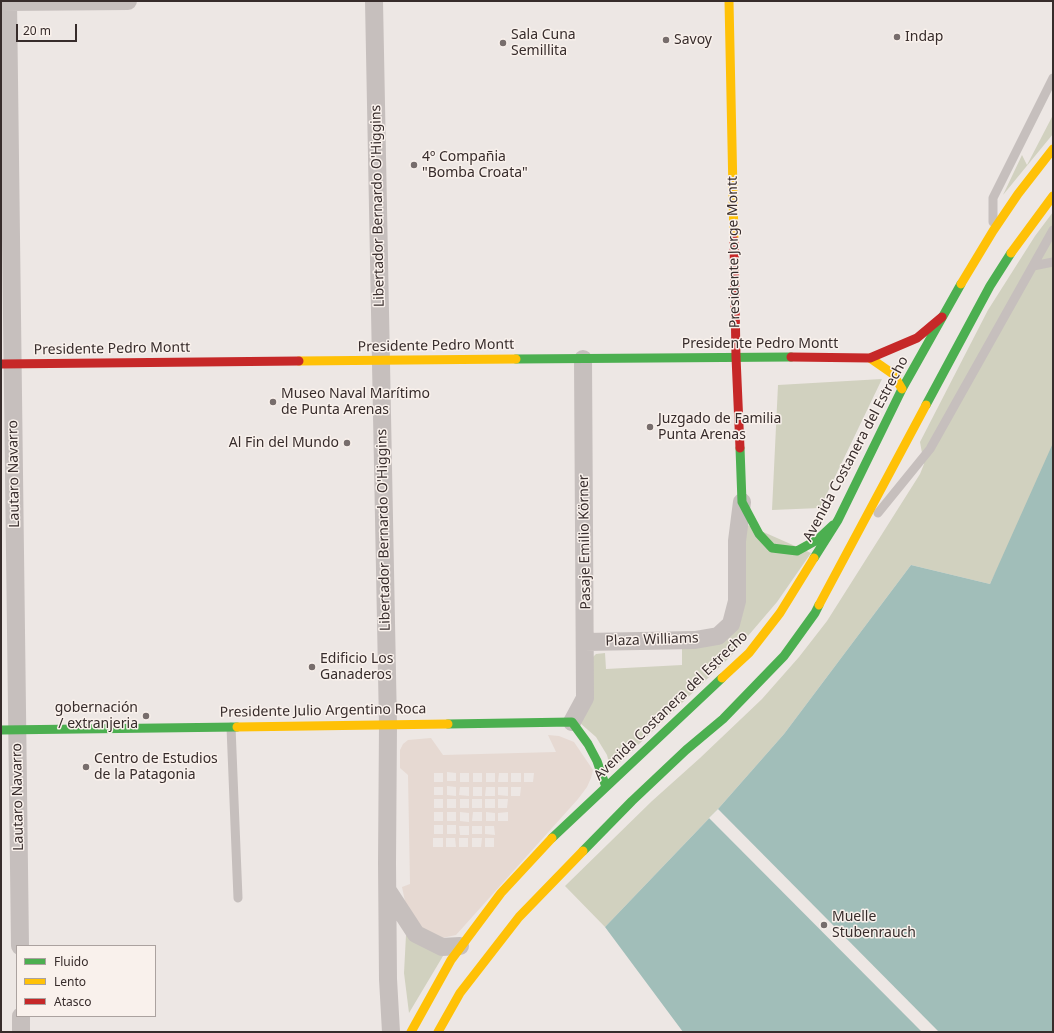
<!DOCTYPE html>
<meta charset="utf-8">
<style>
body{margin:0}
#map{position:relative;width:1054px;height:1033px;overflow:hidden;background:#ede7e4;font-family:"Noto Sans",sans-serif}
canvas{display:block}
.frame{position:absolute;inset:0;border:2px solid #372c2b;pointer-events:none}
.legend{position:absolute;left:16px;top:945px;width:140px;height:72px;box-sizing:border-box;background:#f9f1ec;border:1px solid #aba29f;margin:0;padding:5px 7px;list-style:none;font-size:12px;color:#372c2b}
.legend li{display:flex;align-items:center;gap:8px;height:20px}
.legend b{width:20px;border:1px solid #aba29f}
.scale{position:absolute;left:16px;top:24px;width:61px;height:18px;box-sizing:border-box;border:2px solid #372c2b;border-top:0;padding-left:5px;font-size:12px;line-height:14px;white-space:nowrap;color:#372c2b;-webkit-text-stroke:3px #f9f1ec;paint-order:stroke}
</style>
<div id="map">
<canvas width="1054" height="1033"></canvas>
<div class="frame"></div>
<ul class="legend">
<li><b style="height:5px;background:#4caf50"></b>Fluido</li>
<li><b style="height:5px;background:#ffc107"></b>Lento</li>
<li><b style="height:5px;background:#c62828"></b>Atasco</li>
</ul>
<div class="scale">20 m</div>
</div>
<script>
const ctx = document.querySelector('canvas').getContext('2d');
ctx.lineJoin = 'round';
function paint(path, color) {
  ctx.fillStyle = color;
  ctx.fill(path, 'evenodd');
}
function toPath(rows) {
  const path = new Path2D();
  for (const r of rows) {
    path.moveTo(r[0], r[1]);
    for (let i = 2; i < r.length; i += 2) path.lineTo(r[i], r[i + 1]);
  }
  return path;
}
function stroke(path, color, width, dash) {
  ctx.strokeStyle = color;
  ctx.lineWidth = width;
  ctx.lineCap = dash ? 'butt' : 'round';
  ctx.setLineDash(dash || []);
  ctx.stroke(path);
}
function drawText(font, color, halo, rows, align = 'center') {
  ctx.font = font + ' "Noto Sans",sans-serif';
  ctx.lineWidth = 3;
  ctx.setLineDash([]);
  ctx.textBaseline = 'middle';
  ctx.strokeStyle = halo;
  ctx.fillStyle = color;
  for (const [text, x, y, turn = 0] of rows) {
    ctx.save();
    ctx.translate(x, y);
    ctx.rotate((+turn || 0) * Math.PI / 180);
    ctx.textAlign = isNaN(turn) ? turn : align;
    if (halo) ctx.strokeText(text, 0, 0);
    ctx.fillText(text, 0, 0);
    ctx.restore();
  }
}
const green = toPath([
 [1053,115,1053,134,1003,195,1022,155,1027,165],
 [1053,212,1053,455,990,584,911,565,784,734,718,809,605,927,565,886,652,801,700,758,762,699,799,657,827,621,920,474,924,464,920,442,988,310,1035,236],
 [882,379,820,508,772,510,778,385],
 [743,523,811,553,777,602,730,657,614,768,610,767,607,755,596,737,580,723,592,658,596,654,605,653,606,669,682,665,682,649,732,632],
 [406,935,426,948,443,956,409,1013,404,973]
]);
const plaza = toPath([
 [548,735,559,736,574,742,593,770,591,778,587,787,578,799,456,935,442,938,422,929,406,906,402,887,410,884,408,775,400,768,400,750,403,744,408,740,431,738,443,755,556,752],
 [447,772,456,773,456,781,447,781],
 [434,773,443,773,443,782,434,782],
 [460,773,469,773,469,782,460,782],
 [473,773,482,773,482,782,473,782],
 [486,773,495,773,495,782,486,782],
 [499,773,508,773,508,782,498,782],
 [511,773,521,773,521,782,511,782],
 [524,773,534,773,533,782,524,782],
 [447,786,456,787,456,796,447,795],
 [434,787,443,787,443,795,434,795],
 [460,787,469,787,469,796,459,795],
 [473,787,482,787,482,796,473,796],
 [486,787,495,787,495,796,485,796],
 [498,787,508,787,508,796,498,795],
 [511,787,521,787,520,796,511,796],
 [434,799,443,799,443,808,434,808],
 [447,799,456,799,456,808,447,808],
 [460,799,469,799,469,808,460,808],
 [472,799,482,799,482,808,472,808],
 [485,799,495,799,495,808,485,808],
 [498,799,508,799,507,808,498,808],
 [434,812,443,812,443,821,434,821],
 [447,812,456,812,456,821,447,821],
 [460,812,469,813,469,822,460,821],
 [473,812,482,812,482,821,472,821],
 [486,812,495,813,495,821,486,821],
 [508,812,508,821,498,821,498,813],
 [434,825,443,825,443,834,434,834],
 [447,825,456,825,456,834,447,834],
 [459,826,469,826,469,835,460,835],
 [472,826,482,826,482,834,472,834],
 [485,826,494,826,495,835,485,834],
 [433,838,443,838,443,847,433,847],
 [446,838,455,838,456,847,446,847],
 [459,838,468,838,468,847,459,847],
 [472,838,482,838,481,847,472,847],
 [485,838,494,838,494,847,485,847]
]);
const water = toPath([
 [1053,443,1053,1032,683,1032,605,927,718,809,784,734,911,565,990,584]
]);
const pier = toPath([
 [718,809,939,1032,922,1032,709,818]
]);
const lane = toPath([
 [993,222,993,198,1053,78],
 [1033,266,1053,262],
 [878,513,930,449,1053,230],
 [231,727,238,898]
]);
const street = toPath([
 [8,1,20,946],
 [374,1,388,725,387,863,388,979,391,1032],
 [1,2,128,1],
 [585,642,695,640,718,636,731,624,737,601,737,541,742,502],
 [572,722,585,698,583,359],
 [388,891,416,934,442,947,460,946],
 [21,1016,21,1032]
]);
const fast = toPath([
 [516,359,791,357],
 [926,405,990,286,1011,253],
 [740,448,742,502,759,534,772,548,797,551,817,540,833,525],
 [814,558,838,520,902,389,961,284],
 [448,724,572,722,588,744,597,761,606,787],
 [1,730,237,727],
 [552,838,722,678],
 [583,851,632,801,686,750,723,719,784,656,815,613,819,605]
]);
const slow = toPath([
 [729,1,734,240],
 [1011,253,1053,196],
 [961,284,993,231,1018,194,1053,149],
 [870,358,893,374,902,389],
 [299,361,516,359],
 [819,605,926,405],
 [722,678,749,653,780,613,814,558],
 [237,727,448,724],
 [411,1032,451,960,501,893,552,838],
 [438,1032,460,993,519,917,583,851]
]);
const jam = toPath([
 [734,240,736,357,740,448],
 [791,357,870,358,917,338,942,317],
 [1,364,299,361]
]);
const markers = [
 [897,37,4,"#776d6c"],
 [666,40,4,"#776d6c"],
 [503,43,4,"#776d6c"],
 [414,165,4,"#776d6c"],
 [273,402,4,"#776d6c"],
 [650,427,4,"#776d6c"],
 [347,443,4,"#776d6c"],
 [312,667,4,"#776d6c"],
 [146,716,4,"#776d6c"],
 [86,767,4,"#776d6c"],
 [824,925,4,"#776d6c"]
];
const poiNames = [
 ["Sala Cuna",511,35],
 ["Semillita",511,51],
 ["Indap",905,37],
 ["Savoy",674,40],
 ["4º Compañia",422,157],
 ["\"Bomba Croata\"",422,173],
 ["Museo Naval Marítimo",281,394],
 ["de Punta Arenas",281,410],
 ["Juzgado de Familia",658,419],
 ["Punta Arenas",658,435],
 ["Al Fin del Mundo",339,443,"right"],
 ["Edificio Los",320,659],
 ["Ganaderos",320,675],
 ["gobernación",138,708,"right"],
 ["/ extranjeria",138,724,"right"],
 ["Centro de Estudios",94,759],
 ["de la Patagonia",94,775],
 ["Muelle",832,917],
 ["Stubenrauch",832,933]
];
const streetNames = [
 ["Libertador Bernardo O'Higgins",378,206,-91],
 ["Presidente Jorge Montt",734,252,-91],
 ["Presidente Pedro Montt",760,344],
 ["Presidente Pedro Montt",436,346,-1],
 ["Presidente Pedro Montt",112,349,-1],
 ["Avenida Costanera del Estrecho",856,449,-62],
 ["Lautaro Navarro",14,474,-91],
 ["Libertador Bernardo O'Higgins",384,530,-91],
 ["Pasaje Emilio Körner",585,542,-91],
 ["Plaza Williams",652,640,-2],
 ["Avenida Costanera del Estrecho",671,706,-44],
 ["Presidente Julio Argentino Roca",323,711,-1],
 ["Lautaro Navarro",18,797,-91]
];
paint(green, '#d1d1bf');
paint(plaza, '#e6d9d2');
paint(water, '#a1beb9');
paint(pier, '#ede7e4');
stroke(lane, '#c6bfbd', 9);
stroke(street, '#c6bfbd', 18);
stroke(fast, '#4caf50', 9);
stroke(slow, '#ffc107', 9);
stroke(jam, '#c62828', 9);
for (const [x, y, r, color] of markers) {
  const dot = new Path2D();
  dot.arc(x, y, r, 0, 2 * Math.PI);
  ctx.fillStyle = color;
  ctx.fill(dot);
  stroke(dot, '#f9f1ec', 1.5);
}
drawText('14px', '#372c2b', '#f9f1ec', poiNames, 'left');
drawText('14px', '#372c2b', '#f9f1ec', streetNames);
</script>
